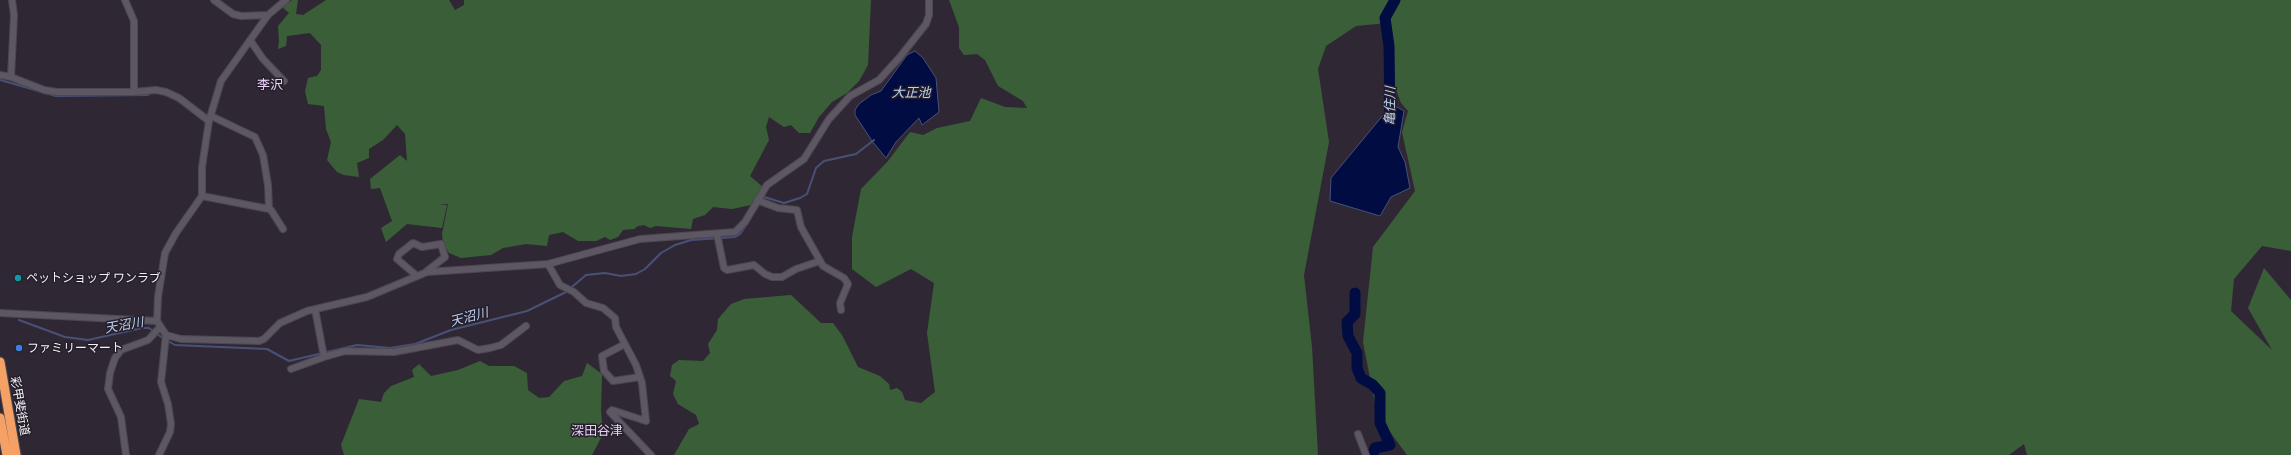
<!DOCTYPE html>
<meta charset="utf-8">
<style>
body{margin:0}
canvas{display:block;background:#2f2834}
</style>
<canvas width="2291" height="455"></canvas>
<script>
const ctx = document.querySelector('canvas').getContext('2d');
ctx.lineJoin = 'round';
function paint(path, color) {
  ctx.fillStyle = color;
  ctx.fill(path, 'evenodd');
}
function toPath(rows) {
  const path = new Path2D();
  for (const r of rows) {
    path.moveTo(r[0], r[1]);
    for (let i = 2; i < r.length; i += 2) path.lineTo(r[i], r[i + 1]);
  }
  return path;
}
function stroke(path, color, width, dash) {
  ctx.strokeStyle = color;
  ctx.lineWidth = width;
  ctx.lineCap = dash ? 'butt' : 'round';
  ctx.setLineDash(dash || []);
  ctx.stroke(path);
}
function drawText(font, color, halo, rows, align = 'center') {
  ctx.font = font + ' "Exo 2","Noto Sans JP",sans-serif';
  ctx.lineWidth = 3;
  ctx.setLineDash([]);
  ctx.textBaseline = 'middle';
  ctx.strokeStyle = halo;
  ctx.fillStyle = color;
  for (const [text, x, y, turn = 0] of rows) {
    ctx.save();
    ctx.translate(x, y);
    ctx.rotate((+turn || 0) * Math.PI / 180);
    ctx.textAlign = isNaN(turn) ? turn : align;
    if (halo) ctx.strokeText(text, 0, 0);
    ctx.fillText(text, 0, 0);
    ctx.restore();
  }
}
const green = toPath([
 [292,0,298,0,296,14,303,15,326,0,449,0,455,10,464,5,464,0,871,0,868,65,859,81,847,93,832,102,819,117,810,133,799,133,791,125,784,127,769,117,766,127,769,140,750,176,763,187,751,205,732,209,713,207,705,215,693,219,691,229,656,226,650,228,644,225,638,226,634,229,623,230,618,237,610,240,605,237,596,241,578,241,563,232,549,235,547,246,526,244,503,248,491,255,461,258,449,253,443,243,442,234,448,204,438,204,447,205,442,228,407,224,386,242,381,228,392,221,380,188,371,189,370,179,400,155,407,161,405,134,397,125,383,140,369,149,369,158,357,163,359,177,344,175,337,172,327,160,331,142,326,129,324,106,308,104,305,91,308,78,317,76,321,70,321,45,310,33,287,36,286,46,278,49,279,41,278,26,289,13,282,7],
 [949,0,2291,0,2291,251,2262,246,2234,279,2231,311,2272,350,2248,308,2264,268,2291,300,2291,455,2027,455,2024,444,2009,455,1407,455,1377,414,1363,342,1373,247,1415,191,1402,132,1408,111,1401,103,1394,84,1387,23,1356,26,1326,46,1318,69,1329,142,1304,275,1312,347,1318,455,674,455,689,429,699,424,696,415,678,404,673,394,676,381,670,376,672,365,679,360,703,361,710,353,708,344,717,330,718,319,731,304,744,299,791,295,821,323,833,323,842,335,858,367,880,376,889,384,890,390,897,388,902,392,905,400,921,403,935,392,927,333,934,283,911,269,876,287,852,269,852,237,861,189,888,161,910,132,923,135,937,128,970,121,981,98,1005,107,1027,108,1023,101,998,86,985,60,977,54,964,55,959,48,959,27],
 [480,361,489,366,514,366,527,373,528,390,539,398,549,397,564,381,582,376,587,363,602,374,601,410,603,434,592,455,344,455,341,445,359,399,381,402,384,393,391,386,414,377,412,370,419,364,431,376,458,370]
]);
const water = toPath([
 [915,51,923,58,936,78,939,112,922,125,919,118,896,142,886,158,872,141,855,115,855,110,859,104,871,95,881,91,907,55,915,51],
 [1397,107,1404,111,1398,147,1405,162,1410,188,1391,197,1380,216,1330,201,1331,178,1384,114,1397,107]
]);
const stream = toPath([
 [0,80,56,96,148,95],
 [762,200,764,197,784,203,800,198,807,194,816,168,824,161,856,154,874,140],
 [755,211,760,203],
 [19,320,65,337,88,340,142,328,149,328,164,339],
 [168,341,175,345,267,349,289,361,357,345,390,348,415,344,451,330,527,311,566,292,586,275,605,273,621,276,636,274,645,269,661,253,675,245,691,240,735,237,740,234,747,224]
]);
const river = toPath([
 [1390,124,1389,46,1385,18,1395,0],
 [1355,293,1355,314,1347,322,1348,336,1357,353,1357,368,1361,378,1373,385,1380,393,1380,423,1390,445,1375,448,1373,455]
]);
const minor = toPath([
 [125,0,134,21,134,92],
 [214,0,233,14,241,16,268,15],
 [286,0,268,15,221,81,209,121,202,167,202,196,176,233,165,253,158,297,157,321,166,335,181,339,259,341,264,339,280,323,307,311,367,297,427,272,548,264,640,239,735,232,745,222,767,185,804,159,829,119,841,106,850,96,879,80,899,58,926,24,929,15,929,0],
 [250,40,263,59,284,81],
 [0,75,11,77,44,90,57,92,134,92,156,90,166,92,179,98,209,121],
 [11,77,14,15,12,0],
 [211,116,255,137,263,155,268,185,269,209],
 [202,196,269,209,271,210,283,229],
 [757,200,778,208,797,210,801,227,823,266,844,278,848,284,840,303,841,310],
 [717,234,724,268,727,270,754,265,765,274,772,277,782,277,796,269,820,261],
 [548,264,560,285,574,292,586,303,603,308,615,318,616,327,636,365,642,383,646,421,612,410,610,412,651,455],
 [417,276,397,259,399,254,413,243,422,247,441,244,445,257,427,271],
 [315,309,324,357,345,351,394,352,458,340,478,350,490,348,501,345,526,326],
 [0,313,157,321],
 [625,344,602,356,604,371,613,381,640,377],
 [291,369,324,357],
 [1358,434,1366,455],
 [126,455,121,417,108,389,110,373,115,358,121,350,148,340,160,327],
 [159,455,170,432,171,424,168,404,161,382,166,335]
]);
const highway = toPath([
 [0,362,16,455],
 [0,418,7,455]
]);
const markers = [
 [18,278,4,"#0f9aa8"],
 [19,348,4,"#3f7fe0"]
];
const poiNames = [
 ["ペットショップ ワンラブ",26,278],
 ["ファミリーマート",27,348]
];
const streetNames = [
 ["彩甲斐街道",20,406,80]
];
const neighbourhoodNames = [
 ["李沢",270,85],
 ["深田谷津",597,431]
];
const waterNames = [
 ["大正池",911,93],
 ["亀住川",1390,106,-89],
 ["天沼川",469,317,-15],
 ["天沼川",124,325,-10]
];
paint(green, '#3a5e38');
paint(water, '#000c42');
stroke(water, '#495078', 1);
stroke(stream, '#495078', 2);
stroke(river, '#000c42', 11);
stroke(minor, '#4c4750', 8);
stroke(highway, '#4c4750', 11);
stroke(minor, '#5d5663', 6);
stroke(highway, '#f5a166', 9);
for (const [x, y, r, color] of markers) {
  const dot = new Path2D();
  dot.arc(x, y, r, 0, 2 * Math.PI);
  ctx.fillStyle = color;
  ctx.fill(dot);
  stroke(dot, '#251f2a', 1.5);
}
drawText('12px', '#f4f0f7', '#251f2a', poiNames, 'left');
drawText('12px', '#f4f0f7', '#251f2a', streetNames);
drawText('13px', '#e9d0f8', '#251f2a', neighbourhoodNames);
drawText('italic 13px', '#bdd0f3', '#251f2a', waterNames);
</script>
